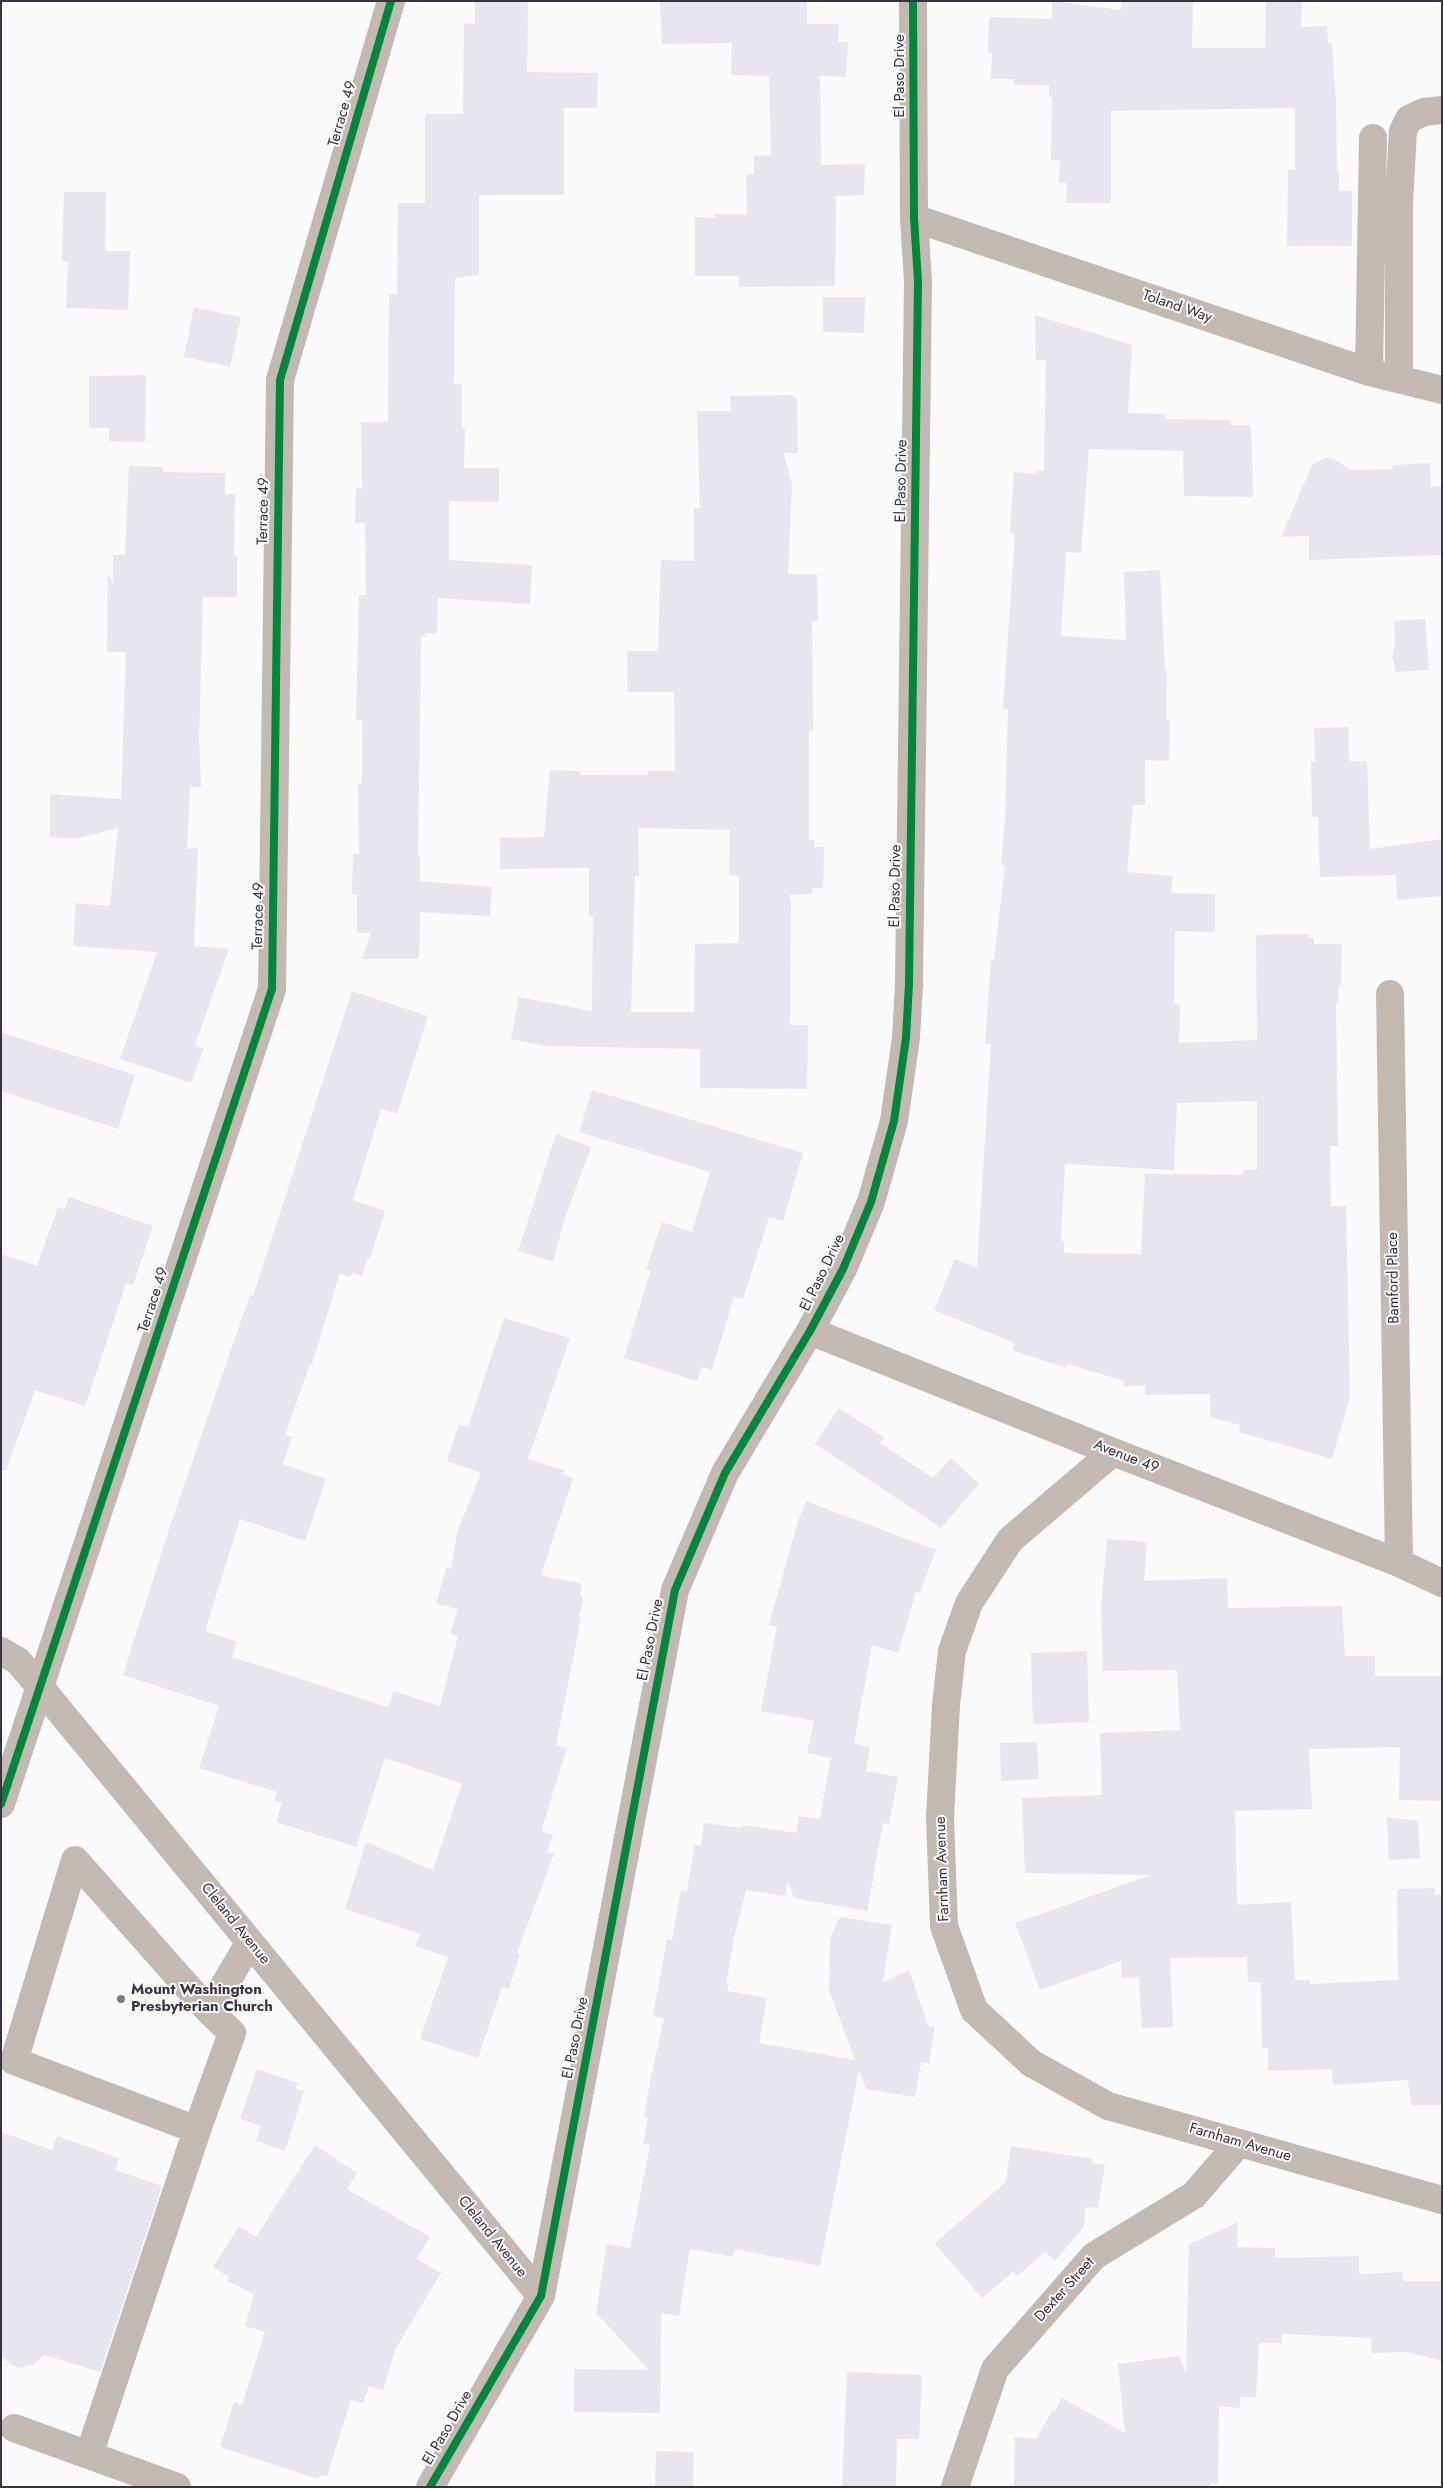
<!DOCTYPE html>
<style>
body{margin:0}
#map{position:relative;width:1443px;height:2488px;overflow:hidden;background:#fafafa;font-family:Jost,sans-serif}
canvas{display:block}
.frame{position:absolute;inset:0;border:2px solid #393340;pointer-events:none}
</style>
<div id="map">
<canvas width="1443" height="2488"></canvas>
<div class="frame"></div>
</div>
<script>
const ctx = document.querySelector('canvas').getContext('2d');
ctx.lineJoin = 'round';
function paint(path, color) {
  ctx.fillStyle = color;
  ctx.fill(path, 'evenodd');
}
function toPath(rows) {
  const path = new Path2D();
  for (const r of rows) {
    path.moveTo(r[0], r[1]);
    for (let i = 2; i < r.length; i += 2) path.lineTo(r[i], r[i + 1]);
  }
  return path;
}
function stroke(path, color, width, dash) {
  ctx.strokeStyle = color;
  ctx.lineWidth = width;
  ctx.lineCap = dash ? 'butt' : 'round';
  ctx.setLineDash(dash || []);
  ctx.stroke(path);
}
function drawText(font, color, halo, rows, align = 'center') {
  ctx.font = font + ' Jost,sans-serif';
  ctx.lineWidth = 4;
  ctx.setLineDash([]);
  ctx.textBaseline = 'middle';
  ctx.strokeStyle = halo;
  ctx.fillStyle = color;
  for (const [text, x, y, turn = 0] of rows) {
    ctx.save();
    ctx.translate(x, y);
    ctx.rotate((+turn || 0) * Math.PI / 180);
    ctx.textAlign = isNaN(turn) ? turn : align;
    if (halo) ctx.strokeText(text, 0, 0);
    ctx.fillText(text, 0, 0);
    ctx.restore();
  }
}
const building = toPath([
 [475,1,528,1,527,72,598,73,597,108,564,108,564,195,479,195,479,275,455,278,454,384,462,384,462,428,465,428,464,468,499,468,499,502,449,501,449,560,532,565,530,604,438,598,437,633,426,633,425,636,421,636,418,856,420,856,420,881,492,887,490,916,420,912,419,959,362,959,371,933,357,933,357,894,352,894,353,854,359,854,358,783,362,783,362,721,356,720,359,595,366,595,365,523,355,523,356,488,362,489,361,422,388,422,389,294,397,294,398,203,425,203,425,114,463,114,464,23,475,24],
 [660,1,807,1,807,24,839,24,838,42,848,42,846,77,820,76,821,165,865,164,864,195,836,196,835,286,739,287,739,276,695,276,695,217,715,218,714,214,747,214,746,175,754,174,754,156,771,155,769,76,731,75,732,43,662,44],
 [1052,1,1121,10,1121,1,1193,1,1192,48,1265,48,1266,1,1302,1,1301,27,1327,26,1328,43,1332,43,1336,102,1337,171,1339,171,1339,191,1352,191,1352,246,1287,246,1288,170,1295,170,1295,108,1111,111,1111,203,1066,203,1067,183,1059,183,1060,160,1051,160,1052,97,1049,97,1049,85,1014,85,1014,79,991,79,992,53,988,53,989,17,1052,19],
 [64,192,106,192,105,251,130,251,128,310,66,308,68,262,62,261],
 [823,297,865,297,864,333,823,332],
 [194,307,241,317,230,367,184,357],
 [1035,315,1132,345,1128,413,1165,414,1165,419,1231,420,1231,425,1251,425,1253,497,1184,496,1183,451,1089,449,1081,553,1066,552,1061,636,1126,640,1124,572,1160,570,1165,671,1167,671,1166,719,1170,719,1169,761,1145,760,1145,805,1133,805,1127,872,1173,876,1171,893,1215,894,1215,932,1175,931,1174,1004,1180,1005,1179,1043,1257,1040,1256,935,1309,934,1309,938,1314,938,1314,944,1342,944,1341,985,1339,985,1338,1003,1336,1003,1338,1146,1330,1146,1331,1206,1346,1206,1350,1397,1332,1459,1239,1432,1240,1425,1210,1417,1210,1394,1145,1395,1145,1386,1124,1386,1124,1381,1068,1364,1066,1368,1012,1350,1014,1343,934,1310,955,1259,977,1268,991,1044,985,1043,991,959,994,960,1005,866,1001,865,1005,818,1008,709,1003,709,1015,534,1010,533,1014,472,1036,474,1036,470,1044,471,1046,360,1036,360],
 [1257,1101,1257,1169,1243,1170,1243,1175,1145,1174,1141,1254,1064,1253,1064,1241,1061,1241,1065,1164,1174,1170,1177,1103],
 [146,375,145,442,109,441,109,428,89,428,89,376],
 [793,395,793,398,797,398,798,453,784,453,792,485,788,574,817,574,818,621,812,621,813,730,809,730,809,840,814,840,814,847,824,847,823,888,812,888,812,894,789,895,791,902,790,1025,808,1025,807,1089,700,1088,700,1049,545,1046,511,1039,519,997,592,1011,593,916,589,916,589,868,500,869,500,838,544,837,550,770,580,771,580,775,648,775,648,771,675,771,674,692,628,692,627,651,658,651,661,560,694,561,694,508,700,508,697,411,731,411,730,396],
 [638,828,730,830,729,875,739,876,739,943,695,944,694,1012,631,1012,635,876,639,876],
 [1325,458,1334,459,1351,470,1393,469,1393,465,1430,463,1431,487,1442,486,1442,555,1309,560,1309,536,1281,537,1312,465],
 [129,466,163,467,163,472,225,473,225,494,235,494,234,556,237,556,237,597,203,597,199,739,201,787,190,787,187,849,198,848,194,946,229,949,195,1045,204,1048,191,1083,120,1059,157,952,73,946,76,903,110,906,118,828,74,839,50,837,50,794,121,799,126,652,107,652,108,575,113,583,113,555,125,555],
 [1425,619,1429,670,1396,672,1392,657,1395,642,1394,621],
 [1348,727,1349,761,1367,761,1370,849,1442,839,1442,896,1397,900,1396,875,1320,877,1318,817,1312,817,1311,762,1315,762,1314,728],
 [352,991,428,1016,397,1114,381,1109,353,1200,385,1211,370,1259,367,1259,362,1276,352,1273,350,1277,340,1273,312,1364,310,1364,285,1435,292,1437,283,1464,326,1479,305,1541,240,1519,205,1631,237,1642,232,1657,388,1707,394,1691,440,1706,458,1636,450,1633,458,1609,436,1604,446,1568,451,1569,457,1533,481,1473,447,1461,459,1424,468,1427,504,1318,570,1338,528,1459,564,1470,563,1474,573,1478,541,1575,582,1584,580,1595,583,1600,579,1617,581,1618,556,1745,567,1748,541,1831,553,1835,547,1852,554,1854,517,1953,520,1954,509,1989,502,1987,478,2058,420,2039,448,1957,416,1946,420,1934,345,1909,366,1842,433,1870,462,1784,385,1758,356,1847,276,1822,282,1803,274,1801,277,1792,199,1768,219,1706,123,1675,169,1529,216,1393,250,1295,253,1296],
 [1,1032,135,1075,118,1129,1,1091],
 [592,1090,803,1153,783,1221,769,1217,743,1299,734,1297,712,1370,702,1367,697,1381,624,1358,651,1270,646,1269,662,1222,692,1232,710,1172,579,1132],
 [556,1134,591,1147,564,1221,553,1262,518,1251],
 [69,1197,153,1226,133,1285,126,1283,85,1406,35,1390,6,1471,1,1470,1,1254,37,1266,58,1207,65,1209],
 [839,1408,884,1437,880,1443,933,1478,951,1458,979,1484,941,1528,815,1444],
 [806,1501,936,1550,920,1593,916,1592,898,1653,872,1645,854,1743,870,1747,866,1771,898,1777,889,1824,883,1823,867,1911,794,1898,788,1881,785,1896,746,1890,735,1933,726,1985,728,1985,728,1991,767,1998,759,2043,855,2060,829,1990,830,1939,840,1917,892,1925,883,1982,909,1970,928,2026,935,2027,929,2064,921,2062,915,2097,866,2089,859,2070,820,2266,735,2249,733,2257,690,2249,679,2316,661,2313,660,2413,574,2412,574,2369,649,2370,596,2313,607,2244,630,2248,650,2145,643,2144,648,2118,644,2118,651,2077,664,2018,653,2016,667,1939,672,1940,681,1890,687,1891,695,1845,701,1845,704,1823,742,1828,743,1825,796,1833,799,1816,820,1819,831,1758,807,1753,814,1721,761,1711,777,1627,769,1625,798,1521],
 [1107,1539,1147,1542,1144,1581,1227,1578,1228,1608,1342,1606,1345,1656,1375,1656,1375,1676,1442,1676,1442,1801,1399,1800,1400,1747,1309,1749,1312,1809,1235,1811,1237,1905,1291,1902,1295,1980,1310,1980,1310,1984,1398,1980,1397,1889,1435,1888,1435,1895,1442,1895,1442,2105,1411,2105,1408,2080,1333,2085,1332,2069,1268,2071,1268,2048,1262,2048,1261,1982,1248,1982,1247,1957,1170,1958,1173,2027,1142,2028,1139,1977,1122,1978,1121,1961,1040,1990,1015,1923,1151,1875,1025,1873,1022,1798,1102,1795,1100,1733,1180,1730,1177,1670,1103,1671,1101,1607],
 [1087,1651,1089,1722,1033,1724,1031,1653],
 [1037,1742,1039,1779,1001,1781,1000,1743],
 [1387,1817,1418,1821,1420,1858,1389,1860],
 [257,2069,298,2083,296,2088,304,2091,285,2151,256,2141,261,2126,240,2119],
 [1,2132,52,2150,57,2136,119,2158,115,2170,162,2186,100,2372,44,2355,34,2364,20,2368,10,2364,1,2355],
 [315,2145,357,2173,347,2189,430,2237,417,2259,441,2273,395,2350,383,2391,369,2386,363,2403,351,2400,327,2476,320,2475,318,2479,220,2447,234,2402,242,2405,265,2332,245,2326,254,2294,227,2281,229,2277,213,2267,239,2226,256,2237],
 [1011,2146,1092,2159,1092,2163,1105,2165,1098,2208,1085,2207,1084,2227,1055,2261,1045,2252,1017,2276,1013,2272,982,2298,936,2245,936,2242,1006,2182],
 [1238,2222,1237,2247,1275,2248,1275,2258,1359,2256,1359,2274,1402,2272,1403,2281,1442,2281,1442,2361,1407,2352,1372,2353,1371,2338,1282,2334,1282,2343,1259,2343,1256,2397,1240,2397,1240,2408,1219,2406,1218,2484,1210,2484,1210,2487,1014,2487,1015,2437,1036,2439,1052,2411,1054,2412,1062,2398,1125,2433,1118,2364,1179,2356,1186,2373,1189,2244],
 [847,2372,922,2375,919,2439,897,2439,896,2487,842,2487],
 [656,2451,694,2452,693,2487,655,2487]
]);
const minor = toPath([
 [914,218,1369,372,1442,390],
 [1369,372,1373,138],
 [1399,379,1399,203,1403,131,1409,119,1424,112,1442,110],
 [1390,994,1399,1563],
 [810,1331,1113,1452,1399,1563,1442,1583],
 [1113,1452,1010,1540,969,1603,952,1651,946,1705,940,1817,944,1926,974,2010,1031,2063,1108,2106,1442,2200],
 [1,1651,18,1661,40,1687,541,2296],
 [1,1804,272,989,280,380,391,1],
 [197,2130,232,2033,209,2011],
 [14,2428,177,2487],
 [89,2455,197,2130,14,2061,75,1860,209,2011,250,1942],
 [430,2487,541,2296,675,1590,725,1473,810,1331,843,1269,871,1202,894,1121,906,1038,909,984,918,281,914,218,913,1],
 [955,2487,995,2369,1094,2256,1194,2195,1239,2143]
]);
const cycleway = toPath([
 [1,1804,272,989,280,380,391,1],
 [430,2487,541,2296,675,1590,725,1473,810,1331,843,1269,871,1202,894,1121,906,1038,909,984,918,281,914,218,913,1]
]);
const markers = [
 [121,1999,5,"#7d7981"]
];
const streetNames = [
 ["El Paso Drive",900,76,-90],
 ["Terrace 49",343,114,-74],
 ["Toland Way",1177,307,19],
 ["El Paso Drive",902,481,-89],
 ["Terrace 49",264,511,-89],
 ["El Paso Drive",896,886,-89],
 ["Terrace 49",259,916,-89],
 ["El Paso Drive",823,1273,-64],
 ["Bamford Place",1394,1278,-91],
 ["Terrace 49",154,1300,-72],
 ["Avenue 49",1126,1457,21],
 ["El Paso Drive",651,1640,-79],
 ["Farnham Avenue",943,1869,-92],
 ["Cleland Avenue",235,1924,51],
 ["El Paso Drive",576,2038,-79],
 ["Farnham Avenue",1240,2143,16],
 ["Cleland Avenue",492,2237,51],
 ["Dexter Street",1065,2290,-48],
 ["El Paso Drive",448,2428,-60]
];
const poiNames = [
 ["Mount Washington",131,1990],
 ["Presbyterian Church",131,2007]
];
paint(building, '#e9e5ee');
stroke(minor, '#c4b9b1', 28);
stroke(cycleway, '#00873e', 8);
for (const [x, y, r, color] of markers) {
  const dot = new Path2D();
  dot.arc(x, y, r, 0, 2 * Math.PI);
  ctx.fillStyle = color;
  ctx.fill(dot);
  stroke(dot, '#fafafa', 2);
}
drawText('15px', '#393340', '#fafafa', streetNames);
drawText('bold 15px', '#393340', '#fafafa', poiNames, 'left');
</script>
